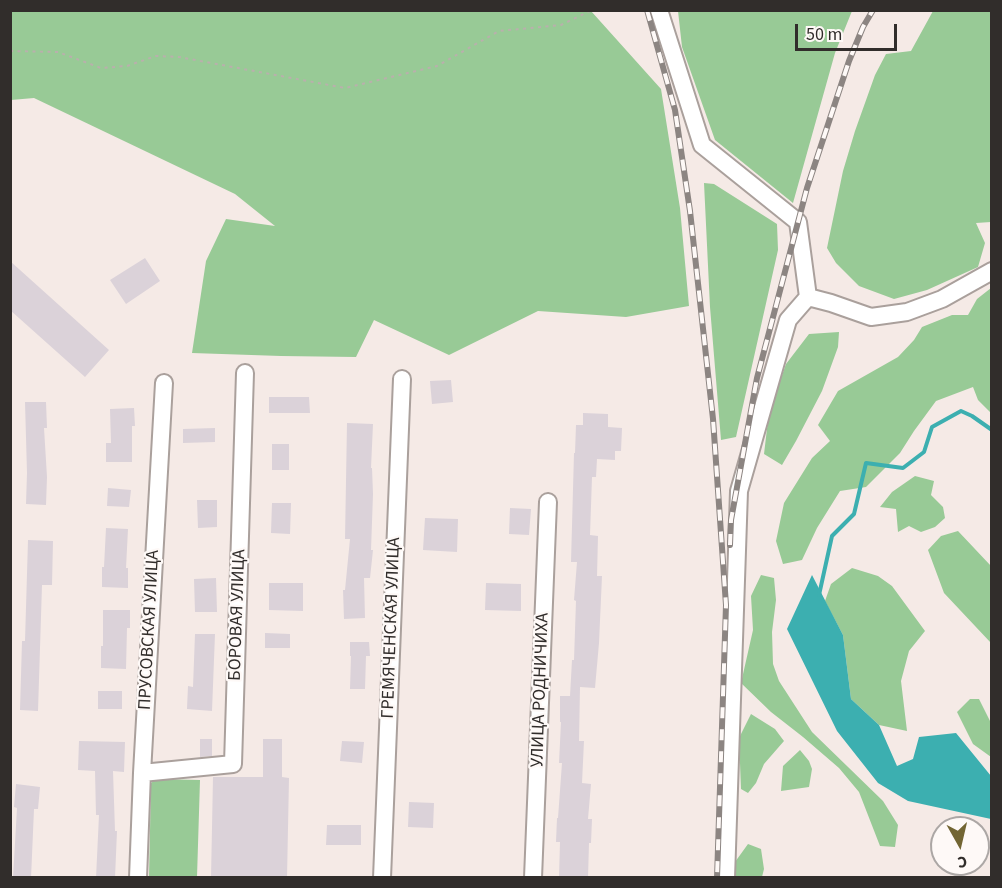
<!DOCTYPE html>
<meta charset="utf-8">
<style>
body{margin:0}
#map{position:relative;width:1002px;height:888px;overflow:hidden;background:#f5eae6;font-family:"Source Sans 3",sans-serif}
canvas{display:block}
.frame{position:absolute;inset:0;border:12px solid #312d2b;pointer-events:none}
.north{position:absolute;left:930px;top:816px;width:60px;height:60px;box-sizing:border-box;background:#fef9f7;border:2px solid #aca7a5;border-radius:50%;rotate:172deg;font-size:16px;font-weight:700;line-height:24px;text-align:center;color:#312d2b}
.north::after{content:'';display:block;margin:auto;width:21px;height:27px;background:#726533;clip-path:polygon(50% 0,100% 100%,50% 72%,0 100%)}
.scale{position:absolute;left:795px;top:24px;width:102px;height:27px;box-sizing:border-box;border:3px solid #312d2b;border-top:0;padding-left:8px;font-size:18px;line-height:21px;white-space:nowrap;color:#312d2b;-webkit-text-stroke:4px #fef9f7;paint-order:stroke}
</style>
<div id="map">
<canvas width="1002" height="888"></canvas>
<div class="frame"></div>
<div class="north">С</div>
<div class="scale">50 m</div>
</div>
<script>
const ctx = document.querySelector('canvas').getContext('2d');
ctx.lineJoin = 'round';
function paint(path, color) {
  ctx.fillStyle = color;
  ctx.fill(path, 'evenodd');
}
function toPath(rows) {
  const path = new Path2D();
  for (const r of rows) {
    path.moveTo(r[0], r[1]);
    for (let i = 2; i < r.length; i += 2) path.lineTo(r[i], r[i + 1]);
  }
  return path;
}
function stroke(path, color, width, dash) {
  ctx.strokeStyle = color;
  ctx.lineWidth = width;
  ctx.lineCap = dash ? 'butt' : 'round';
  ctx.setLineDash(dash || []);
  ctx.stroke(path);
}
function drawText(font, color, halo, rows, align = 'center') {
  ctx.font = font + ' "Source Sans 3",sans-serif';
  ctx.lineWidth = 4.5;
  ctx.setLineDash([]);
  ctx.textBaseline = 'middle';
  ctx.strokeStyle = halo;
  ctx.fillStyle = color;
  for (const [text, x, y, turn = 0] of rows) {
    ctx.save();
    ctx.translate(x, y);
    ctx.rotate((+turn || 0) * Math.PI / 180);
    ctx.textAlign = isNaN(turn) ? turn : align;
    if (halo) ctx.strokeText(text, 0, 0);
    ctx.fillText(text, 0, 0);
    ctx.restore();
  }
}
const green = toPath([
 [11,10,591,11,661,89,680,208,689,306,626,317,538,311,449,355,374,320,356,357,281,356,192,353,206,261,226,219,275,226,235,194,34,98,11,100],
 [678,11,852,11,835,53,793,203,715,140,682,47],
 [933,11,991,11,991,222,976,223,985,243,978,267,927,290,894,299,859,286,836,263,827,248,843,171,855,131,875,75,886,54,911,51],
 [704,183,714,184,777,224,778,250,736,437,721,440,710,307],
 [991,288,991,413,978,400,973,387,936,401,914,431,900,453,866,487,840,491,817,528,802,560,783,564,776,541,784,503,812,458,830,441,818,425,838,391,898,357,914,340,922,327,952,315,968,315,977,299],
 [839,332,838,347,822,391,796,441,782,465,764,454,769,412,786,364,809,334],
 [915,476,934,481,931,495,943,507,945,518,935,527,921,532,909,526,898,532,896,509,880,507,892,492],
 [958,531,991,566,991,643,944,593,928,550,941,536],
 [852,568,878,576,892,586,925,631,909,651,901,681,907,731,879,725,851,699,843,635,825,601,831,584],
 [761,575,774,578,776,600,772,632,773,664,779,681,812,732,883,801,898,825,895,847,880,846,859,792,839,768,803,737,771,712,741,683,753,630,751,596],
 [970,699,979,699,991,723,991,757,973,744,957,712],
 [751,714,775,729,784,741,764,764,756,783,748,793,741,789,739,738],
 [800,750,809,761,812,769,809,787,781,791,783,766],
 [156,779,200,780,197,877,149,878,151,783],
 [748,844,761,849,764,869,762,877,736,877,735,862]
]);
const water = toPath([
 [812,575,843,635,851,699,879,725,897,766,913,759,919,737,956,733,991,776,991,819,908,801,878,783,837,731,787,629]
]);
const stream = toPath([
 [819,595,832,536,854,514,866,463,903,468,924,452,932,427,961,411,972,416,992,430]
]);
const building = toPath([
 [145,258,160,281,126,304,110,280],
 [10,261,109,350,85,377,10,310],
 [451,380,453,402,432,404,430,381],
 [269,397,309,397,310,413,269,413],
 [25,402,46,402,47,428,44,428,47,477,46,505,26,504,27,473],
 [134,408,135,426,132,426,132,462,106,462,106,443,111,443,110,409],
 [583,413,608,414,608,427,622,428,621,451,615,451,615,460,597,459,596,477,592,477,590,535,598,536,597,576,602,576,599,643,595,688,580,687,579,741,584,741,582,783,591,784,588,819,592,819,591,843,589,843,588,878,559,878,560,842,556,842,557,818,558,818,562,763,559,763,561,722,560,722,560,696,570,696,572,660,574,660,576,601,574,600,577,562,571,562,574,453,575,453,576,425,583,425],
 [347,423,373,424,371,468,372,468,373,494,371,550,373,550,370,578,364,578,365,618,344,619,343,590,345,590,350,539,345,539],
 [215,428,215,442,183,443,183,429],
 [272,444,289,444,289,470,272,470],
 [108,488,131,490,129,507,107,506],
 [197,500,217,500,217,527,198,528],
 [272,503,291,503,290,534,271,533],
 [510,508,531,509,529,535,509,534],
 [425,518,458,519,457,552,423,550],
 [106,528,128,529,126,568,128,568,128,588,102,587,102,567,104,567],
 [28,540,53,541,52,585,42,585,38,711,20,710,22,641,25,641],
 [216,578,217,612,195,612,194,579],
 [269,583,303,583,303,611,269,610],
 [486,583,521,584,521,611,485,610],
 [103,610,130,610,130,628,127,628,126,669,101,668,101,646,103,646],
 [265,633,290,634,290,648,265,648],
 [195,634,215,634,212,711,187,709,188,686,193,687],
 [350,642,369,642,370,656,366,656,365,689,350,689,351,656,350,656],
 [98,691,122,691,122,709,98,709],
 [200,739,212,739,212,756,200,757],
 [263,739,282,739,282,777,289,778,287,878,211,878,213,777,263,777],
 [79,741,125,742,124,772,113,771,115,831,117,831,115,878,96,878,99,815,96,815,95,771,78,770],
 [342,741,364,742,362,763,340,761],
 [16,784,40,787,38,809,34,809,31,878,13,878,17,808,14,807],
 [409,802,434,803,433,828,408,827],
 [327,825,361,825,361,845,326,845]
]);
const path = toPath([
 [10,51,58,52,101,68,127,66,156,56,179,57,345,88,437,66,499,31,561,25,592,10]
]);
const minor = toPath([
 [659,10,702,145,798,222,808,297,788,320,739,491,726,878],
 [808,297,831,303,871,317,907,312,942,299,992,271],
 [142,773,233,764,245,373],
 [138,878,142,773,164,383],
 [382,878,402,379],
 [533,878,548,502]
]);
const rail = toPath([
 [647,10,675,110,690,211,713,419,726,605,717,878],
 [730,545,731,520,757,378,807,188,849,61,863,27,873,10]
]);
const streetNames = [
 ["БОРОВАЯ УЛИЦА",238,615,-88],
 ["ГРЕМЯЧЕНСКАЯ УЛИЦА",392,628,-88],
 ["ПРУСОВСКАЯ УЛИЦА",150,630,-87],
 ["УЛИЦА РОДНИЧИХА",541,690,-88]
];
paint(green, '#98ca96');
paint(water, '#3cafb0');
stroke(stream, '#3cafb0', 4);
paint(building, '#dbd2d9');
stroke(minor, '#aaa09c', 20);
stroke(path, '#b9b0ac', 2, [3, 4.5]);
stroke(minor, '#fff', 16);
stroke(rail, '#8c8582', 6);
stroke(rail, '#fef9f7', 4, [11]);
drawText('18px', '#312d2b', '#fef9f7', streetNames);
</script>
